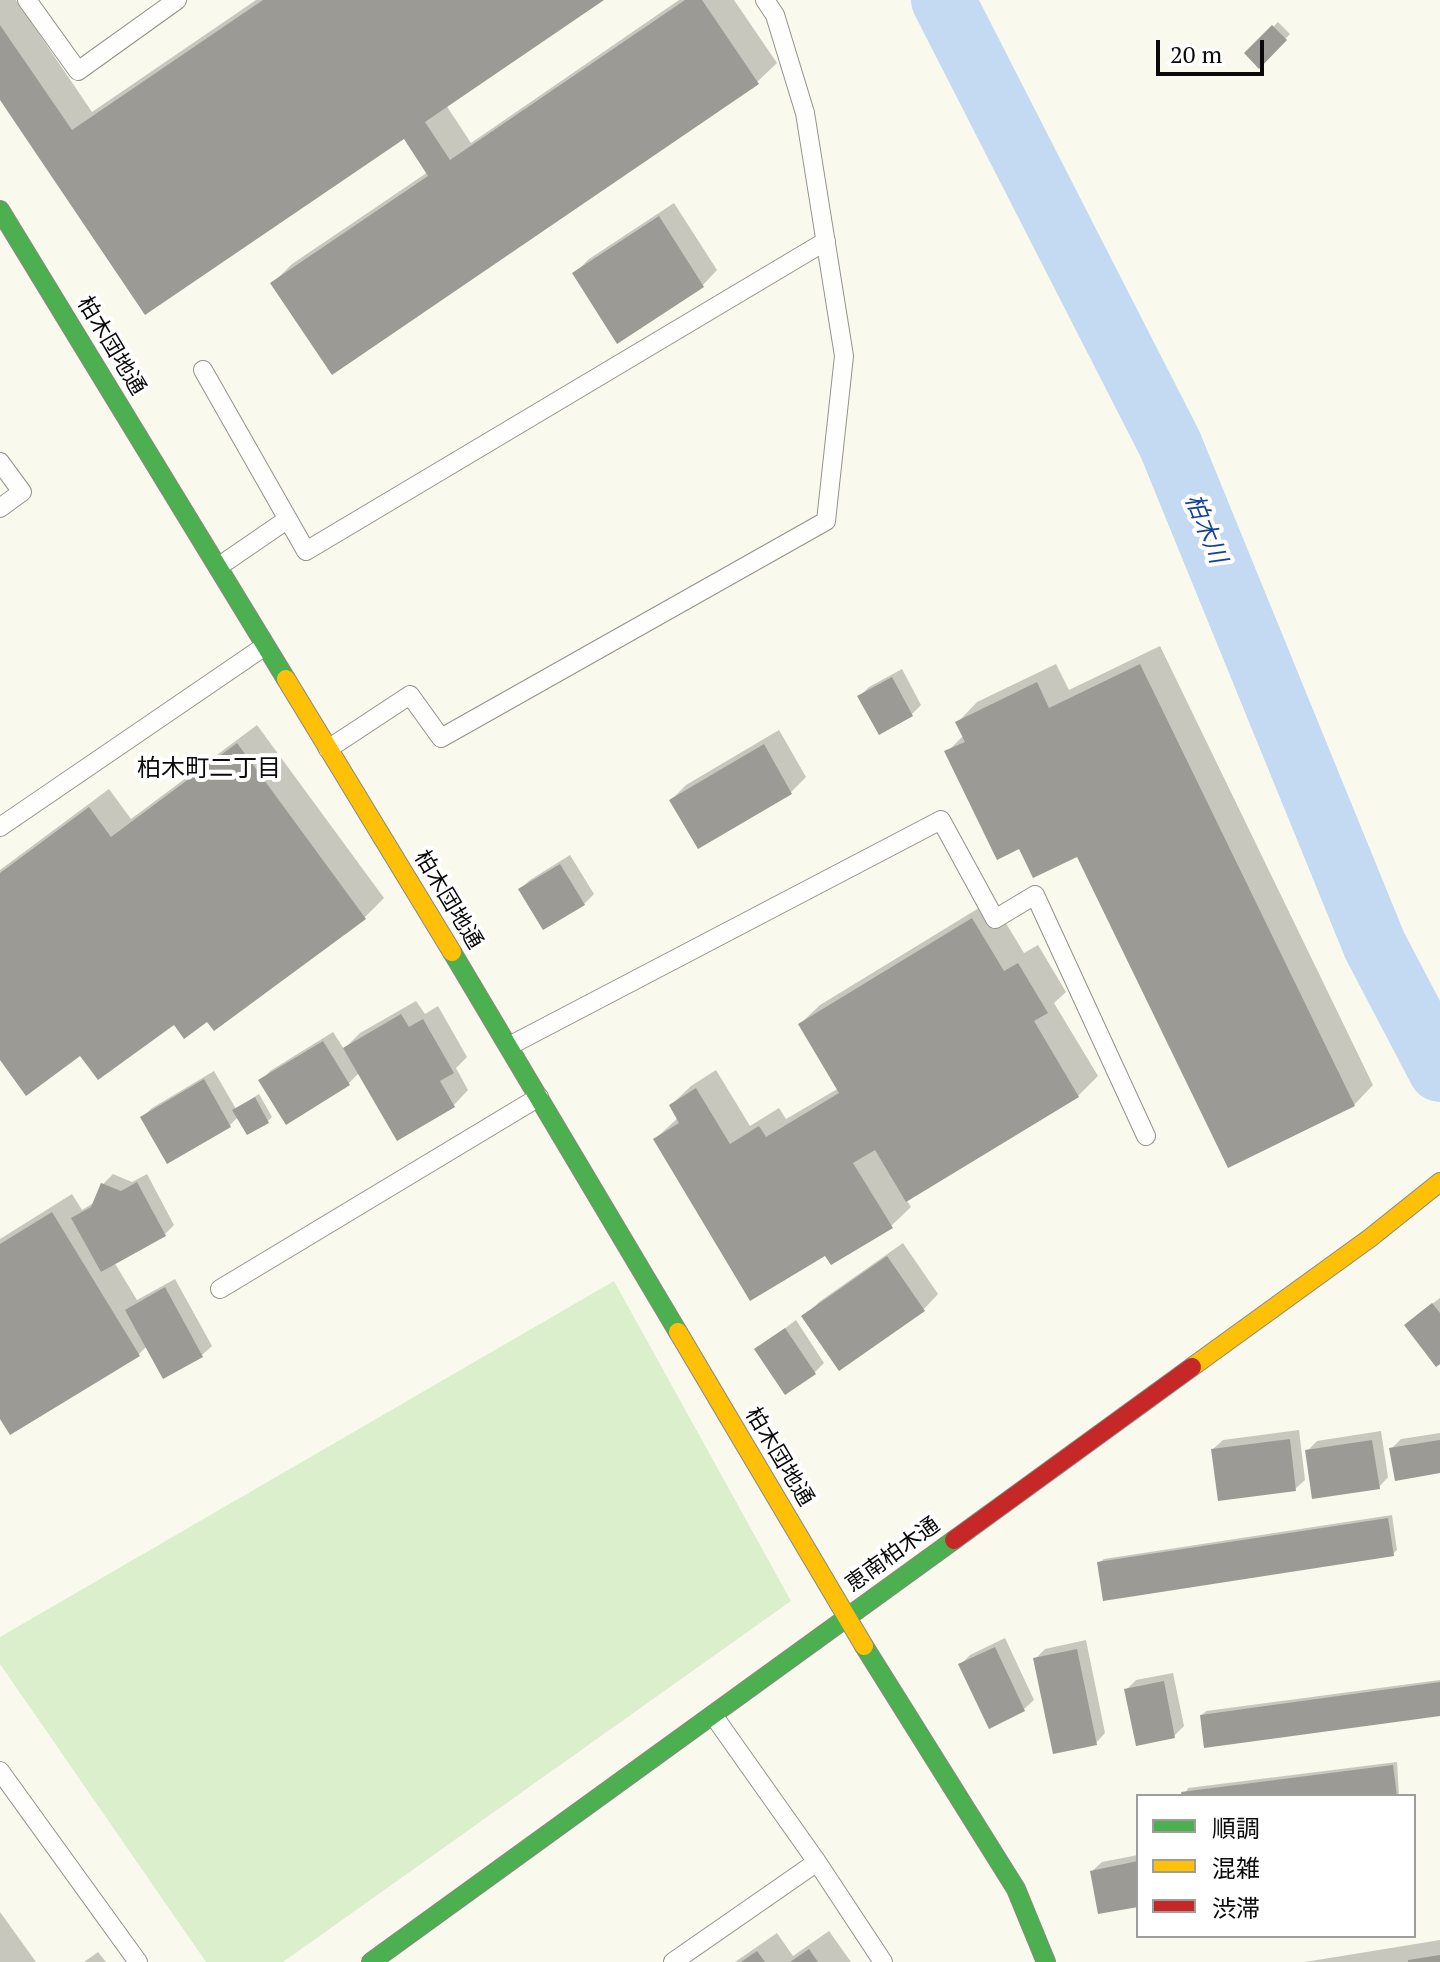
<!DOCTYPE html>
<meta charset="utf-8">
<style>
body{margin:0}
#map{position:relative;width:1440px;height:1962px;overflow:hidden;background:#f9f9ed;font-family:"PT Serif","Noto Sans JP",serif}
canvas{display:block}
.legend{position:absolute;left:1136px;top:1794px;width:280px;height:144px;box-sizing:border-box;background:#fff;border:2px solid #9d9d9d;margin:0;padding:10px 14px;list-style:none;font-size:24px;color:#0a0a0a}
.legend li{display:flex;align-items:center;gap:16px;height:40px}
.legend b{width:40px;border:2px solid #9d9d9d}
.scale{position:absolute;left:1156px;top:40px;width:108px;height:36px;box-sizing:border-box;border:4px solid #0a0a0a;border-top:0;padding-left:10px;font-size:24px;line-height:28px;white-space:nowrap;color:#0a0a0a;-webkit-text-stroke:6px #fff;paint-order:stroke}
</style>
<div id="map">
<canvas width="1440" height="1962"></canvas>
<ul class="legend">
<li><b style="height:10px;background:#4caf50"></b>順調</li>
<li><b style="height:10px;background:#ffc107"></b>混雑</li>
<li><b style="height:10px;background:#c62828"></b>渋滞</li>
</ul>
<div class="scale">20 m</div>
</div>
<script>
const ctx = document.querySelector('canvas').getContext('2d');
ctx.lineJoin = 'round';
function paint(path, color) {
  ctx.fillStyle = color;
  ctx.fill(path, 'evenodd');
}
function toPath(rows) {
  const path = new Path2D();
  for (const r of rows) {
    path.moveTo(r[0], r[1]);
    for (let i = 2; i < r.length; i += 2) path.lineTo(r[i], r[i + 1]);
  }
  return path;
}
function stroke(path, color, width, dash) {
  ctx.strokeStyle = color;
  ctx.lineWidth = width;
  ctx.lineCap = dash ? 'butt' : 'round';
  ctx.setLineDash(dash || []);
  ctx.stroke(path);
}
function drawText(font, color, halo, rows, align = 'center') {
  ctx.font = font + ' "PT Serif","Noto Sans JP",serif';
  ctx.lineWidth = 8;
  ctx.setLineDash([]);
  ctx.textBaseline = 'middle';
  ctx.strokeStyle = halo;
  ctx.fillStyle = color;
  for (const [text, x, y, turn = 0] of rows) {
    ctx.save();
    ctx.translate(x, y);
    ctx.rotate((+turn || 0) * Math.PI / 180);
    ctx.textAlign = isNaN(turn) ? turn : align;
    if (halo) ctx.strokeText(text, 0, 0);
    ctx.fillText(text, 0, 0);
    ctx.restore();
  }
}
const green = toPath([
 [614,1281,791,1601,283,1962,206,1962,0,1664,0,1637]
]);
const shadow = toPath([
 [0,0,16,0,92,112,256,0,600,0,446,105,471,143,679,0,734,0,777,63,757,82,272,284,292,264,428,172,404,136,146,312,0,96],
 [1278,22,1290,34,1259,66,1247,53],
 [674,203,717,270,703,285,574,274,589,259],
 [1160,646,1373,1085,1354,1105,1078,854,1020,846,947,752,964,735,958,722,977,702,1056,664,1069,690],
 [902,669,921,705,912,714,859,697,869,687],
 [257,725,384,898,365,917,214,1029,207,1019,174,1022,81,1053,0,1057,0,870,109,789,131,819],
 [779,730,806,777,791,792,671,800,686,785],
 [570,855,594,894,584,904,520,889,530,880],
 [992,900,1024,953,1038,945,1066,992,1054,1003,1098,1076,1078,1096,906,1199,911,1207,891,1226,826,1253,655,1139,679,1117,671,1105,691,1086,716,1070,750,1126,779,1108,786,1119,839,1088,800,1024,820,1005],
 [416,1001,425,1014,438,1006,467,1057,456,1068,468,1090,454,1105,359,1073,349,1083,286,1122,261,1081,270,1071,333,1032,344,1049,360,1033],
 [214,1071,236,1109,259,1094,272,1117,268,1121,238,1117,230,1125,168,1162,142,1117,152,1108],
 [113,1174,132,1182,147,1174,174,1225,164,1235,114,1262,137,1300,175,1279,212,1346,202,1355,147,1346,139,1354,11,1433,0,1415,0,1239,72,1194,82,1210,95,1202,103,1184],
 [903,1243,938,1294,924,1309,804,1317,819,1302],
 [1440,1298,1440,1361,1417,1315],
 [796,1320,824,1363,815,1372,756,1350],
 [1299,1430,1305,1480,1295,1489,1213,1449,1223,1440],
 [1381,1431,1388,1477,1379,1487,1307,1451,1317,1441],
 [1440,1433,1440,1471,1391,1449,1401,1439],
 [1392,1515,1397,1550,1393,1554,1099,1563,1104,1559],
 [1005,1638,1034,1700,1024,1709,960,1665,970,1655],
 [1086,1640,1105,1733,1096,1743,1035,1659,1045,1649],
 [1173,1673,1184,1726,1174,1736,1126,1690,1136,1680],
 [1440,1680,1440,1714,1202,1715,1206,1711],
 [1397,1762,1399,1796,1184,1796,1188,1788],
 [1138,1855,1138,1905,1092,1871,1102,1862],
 [0,1912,36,1962,0,1962],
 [829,1931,851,1962,735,1962,777,1933,793,1956],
 [1440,1940,1440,1962,1305,1962],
 [98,1952,106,1962,84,1962]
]);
const river = toPath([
 [943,0,1170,444,1375,946,1440,1070]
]);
const building = toPath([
 [263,0,604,0,425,122,450,160,685,0,702,0,759,84,332,375,270,283,428,176,404,139,145,315,0,100,0,25,72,130],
 [1272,25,1287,40,1259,69,1244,53],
 [659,216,704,287,617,344,572,273],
 [1140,664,1355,1106,1228,1168,1077,857,1033,878,1019,849,997,860,944,751,965,742,955,722,1037,682,1049,708],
 [892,677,913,716,879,735,857,696],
 [237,743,366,919,214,1031,207,1022,184,1039,174,1025,98,1080,80,1056,26,1096,0,1060,0,873,89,807,111,837],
 [764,744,792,794,698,849,669,800],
 [560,864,585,905,543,930,518,889],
 [972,918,1004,971,1018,963,1048,1013,1034,1021,1079,1097,906,1202,875,1150,853,1163,893,1228,831,1265,825,1256,750,1301,653,1139,679,1123,669,1105,696,1088,730,1144,759,1126,766,1137,839,1093,798,1024],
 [401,1014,409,1027,423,1019,454,1073,440,1081,455,1107,397,1141,343,1048],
 [323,1041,350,1085,286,1125,258,1080],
 [204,1079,231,1127,167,1164,140,1117],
 [255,1097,269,1123,247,1135,232,1110],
 [137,1182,166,1236,101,1272,71,1218,91,1207,101,1183,121,1191],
 [52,1212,140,1356,10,1435,0,1419,0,1244],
 [887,1256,925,1311,839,1371,801,1316],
 [165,1287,203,1357,163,1379,125,1310],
 [1432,1303,1440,1313,1440,1364,1436,1367,1404,1325],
 [785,1328,816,1374,785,1395,754,1349],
 [1290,1439,1296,1491,1218,1501,1211,1449],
 [1372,1440,1380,1489,1312,1499,1305,1450],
 [1440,1440,1440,1473,1395,1481,1389,1448],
 [1388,1518,1394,1556,1103,1601,1097,1562],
 [995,1647,1025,1711,989,1729,958,1664],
 [1077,1649,1097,1745,1053,1754,1033,1658],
 [1164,1681,1175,1738,1136,1746,1124,1689],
 [1440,1682,1440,1716,1204,1748,1200,1715],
 [1393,1765,1397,1796,1182,1796,1181,1792],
 [1138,1861,1138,1907,1098,1914,1090,1871],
 [809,1949,818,1962,790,1962],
 [757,1951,765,1962,741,1962],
 [1440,1955,1440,1962,1408,1962,1408,1960]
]);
const lane = toPath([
 [27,0,78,71,177,0],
 [203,370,306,551,826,241],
 [0,462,22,492,0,508],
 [218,567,288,519],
 [328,749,410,695,441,738,826,521,844,356,805,113,775,15,765,0],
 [0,827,265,646],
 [509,1046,941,820,995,919,1035,895,1146,1136],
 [220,1289,539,1097],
 [0,1771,138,1962],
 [817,1862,883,1962],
 [673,1962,817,1862,713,1715]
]);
const fast = toPath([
 [0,210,286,679],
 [452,952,678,1332],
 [864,1646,1016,1889,1046,1962],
 [371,1962,954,1540]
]);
const slow = toPath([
 [286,679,452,952],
 [678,1332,864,1646],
 [1192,1367,1370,1238,1440,1182]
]);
const jam = toPath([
 [954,1540,1192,1367]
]);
const streetNames = [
 ["柏木団地通",111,346,59],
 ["柏木団地通",448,900,59],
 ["柏木団地通",779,1457,59],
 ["恵南柏木通",893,1555,-36]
];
const waterNames = [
 ["柏木川",1205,529,68]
];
const neighbourhoodNames = [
 ["柏木町二丁目",209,769]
];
paint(green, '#dbefcd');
paint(shadow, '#0003');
stroke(river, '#c4d9f2', 64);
paint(building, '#9b9a94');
stroke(lane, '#92928c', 20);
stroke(fast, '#888883', 20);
stroke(slow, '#888883', 20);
stroke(jam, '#888883', 20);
stroke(lane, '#fefefc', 18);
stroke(fast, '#4caf50', 18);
stroke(slow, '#ffc107', 18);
stroke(jam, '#c62828', 18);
drawText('22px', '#0a0a0a', '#fff', streetNames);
drawText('italic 24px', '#184497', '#fff', waterNames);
drawText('24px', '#0a0a0a', '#fff', neighbourhoodNames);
</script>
